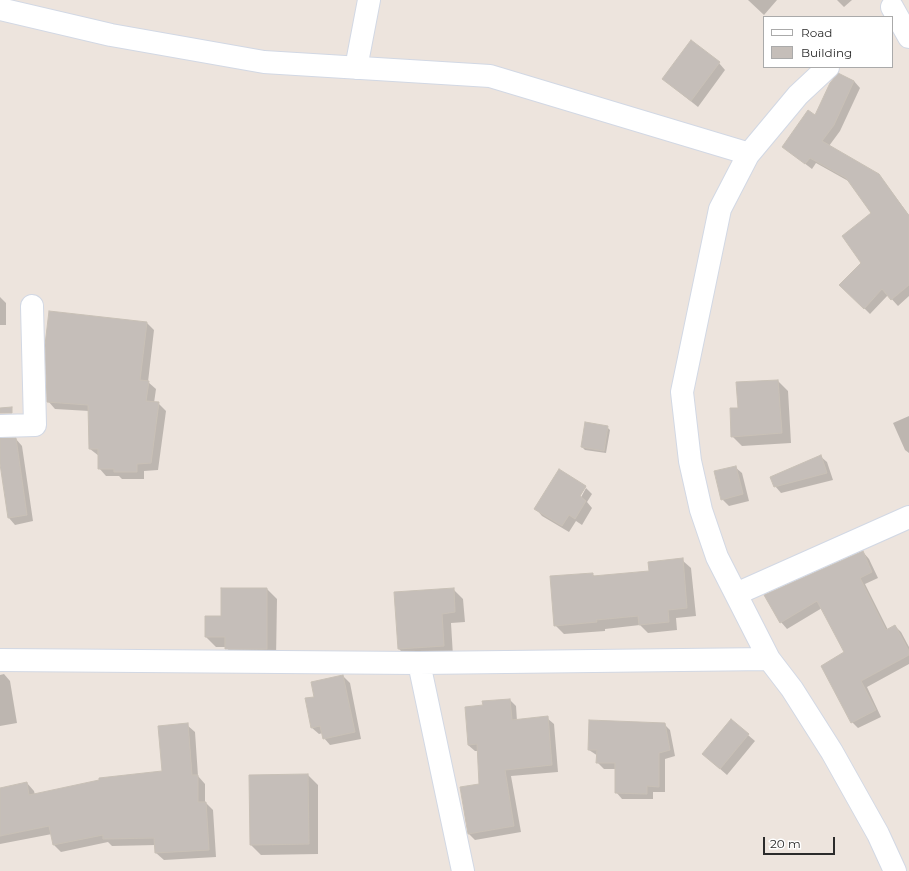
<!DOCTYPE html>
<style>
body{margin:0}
#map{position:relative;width:909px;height:871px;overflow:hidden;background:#ede4dd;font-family:Montserrat,sans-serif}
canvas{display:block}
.legend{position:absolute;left:763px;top:16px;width:130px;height:52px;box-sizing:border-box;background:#fff;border:1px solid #aaa;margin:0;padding:5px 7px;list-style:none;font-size:12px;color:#2b2b2b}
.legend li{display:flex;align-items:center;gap:8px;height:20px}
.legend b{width:20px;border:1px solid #aaa}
.scale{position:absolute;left:763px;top:837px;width:72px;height:18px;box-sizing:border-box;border:2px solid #2b2b2b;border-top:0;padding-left:5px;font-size:12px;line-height:14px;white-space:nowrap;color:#2b2b2b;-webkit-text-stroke:3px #fff;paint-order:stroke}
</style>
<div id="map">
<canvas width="909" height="871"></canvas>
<ul class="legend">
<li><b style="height:5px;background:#fff"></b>Road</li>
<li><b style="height:11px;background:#c5beb9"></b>Building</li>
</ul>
<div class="scale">20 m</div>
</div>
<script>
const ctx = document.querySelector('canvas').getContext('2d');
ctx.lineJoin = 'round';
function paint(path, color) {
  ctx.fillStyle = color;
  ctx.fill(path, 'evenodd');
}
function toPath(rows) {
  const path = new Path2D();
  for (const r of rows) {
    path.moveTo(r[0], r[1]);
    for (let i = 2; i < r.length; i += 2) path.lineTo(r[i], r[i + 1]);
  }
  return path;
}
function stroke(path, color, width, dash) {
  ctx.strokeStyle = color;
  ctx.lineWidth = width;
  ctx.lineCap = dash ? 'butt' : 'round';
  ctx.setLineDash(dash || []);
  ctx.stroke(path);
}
const shadow = toPath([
 [748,0,777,0,764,15],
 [837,0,852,0,844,7],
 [719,63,725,70,698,107,663,79],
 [839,74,854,81,860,88,840,131,829,146,879,175,909,215,909,296,898,306,888,295,870,314,841,285,862,263,872,214,850,182,816,163,812,169,783,147,816,116],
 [0,297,6,303,6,325,0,325],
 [147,323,154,330,148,382,156,389,154,403,158,403,166,411,158,470,144,471,144,479,122,479,119,476,106,476,99,468,99,456,90,449,89,411,55,409,48,401],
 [778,381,788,391,791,443,742,446,732,436,739,409],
 [909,416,909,453,905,450,893,423],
 [607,427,610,430,606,453,585,450,582,447],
 [0,439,16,439,22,446,33,521,15,525,9,518,0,457],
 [820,456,827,462,833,480,781,493,775,486],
 [735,467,742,473,749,501,729,506,722,499],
 [559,471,586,487,577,500,579,501,586,488,592,494,587,502,592,508,582,525,576,521,569,532,542,516,536,509],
 [863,552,869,559,878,578,865,584,888,630,895,626,901,632,909,647,909,664,867,687,881,717,858,728,852,722,845,653,822,608,787,629,781,622],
 [682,560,691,568,696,616,676,618,677,630,648,633,640,625,605,629,605,631,564,634,555,625,592,574,596,577,650,572],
 [267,589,277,599,276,659,236,659,226,647,216,647,206,637,222,617],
 [453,589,463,599,465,622,451,623,453,656,409,659,399,649,395,593],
 [4,674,10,681,17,723,0,726,0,675],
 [343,676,350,683,361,739,330,745,324,738,323,733,319,734,312,728,315,697],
 [510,700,516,706,517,721,547,718,554,724,558,772,511,776,521,832,475,840,469,834,480,785,478,751,475,751,468,745,484,706],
 [664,724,670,730,675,756,665,759,665,792,653,792,653,799,622,799,616,792,616,769,604,769,597,762,598,756,589,750],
 [187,725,195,732,198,776,205,784,205,802,213,810,216,857,164,860,156,853,156,845,112,846,108,842,61,852,54,845,52,834,0,844,0,789,27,783,34,791,35,795,163,772],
 [748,735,755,741,727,775,703,754],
 [308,775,318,785,318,854,261,855,251,845,250,776]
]);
const building = toPath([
 [691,40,720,62,691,101,662,79,691,40],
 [838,73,854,81,834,125,822,141,879,174,909,216,909,285,891,300,882,289,864,309,839,285,861,263,842,236,871,213,846,178,810,158,805,164,782,147,808,110,815,115,830,83,838,73],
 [49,311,147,322,140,380,149,381,146,401,159,402,151,463,137,464,137,472,114,472,114,469,98,469,98,449,89,449,88,405,47,402,45,345,49,311],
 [778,380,782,433,731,437,730,408,738,408,736,382,778,380],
 [12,407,12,413,0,413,0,408,12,407],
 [585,422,608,426,604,451,581,447,585,422],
 [0,438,16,438,27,515,8,518,0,464,0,438],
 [821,455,827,473,774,487,770,477,821,455],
 [736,466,743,494,721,500,714,471,736,466],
 [559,469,586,486,580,496,586,501,575,519,569,515,562,526,534,509,559,469],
 [863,551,872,572,860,578,886,630,895,625,909,651,909,655,861,681,876,710,851,723,821,666,844,652,817,601,780,623,764,595,863,551],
 [683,558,687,608,668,610,669,622,639,625,638,616,596,620,597,622,554,626,550,576,593,573,593,576,649,571,648,562,683,558],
 [221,588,267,588,267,649,225,649,225,637,205,637,205,616,221,616,221,588],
 [454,588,455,612,442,614,444,646,398,649,394,592,454,588],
 [343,675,355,732,323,739,320,726,311,728,305,698,314,697,311,682,343,675],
 [510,699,512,720,548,716,552,765,505,770,514,826,468,834,460,787,479,784,477,744,468,745,465,707,483,705,482,701,510,699],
 [731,719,749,734,720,769,702,754,731,719],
 [589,720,665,723,670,750,659,753,659,787,647,786,647,794,615,793,615,763,596,763,597,750,588,750,589,720],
 [188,723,192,775,198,775,198,802,206,802,209,850,155,853,154,838,103,839,103,835,53,845,49,826,0,836,0,788,27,782,29,795,99,780,99,778,162,771,158,726,188,723],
 [308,774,309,844,250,845,249,775,308,774]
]);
const minor = toPath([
 [892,7,909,37],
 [0,9,111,35,264,62,490,76,743,152,748,155],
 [828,67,798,95,748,155,720,209,682,392,690,461,701,510,717,557,769,659,792,689,832,752,878,834,895,871],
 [356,68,369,0],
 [0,426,35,425,32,306],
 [736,594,909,517],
 [0,660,419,663,769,659],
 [419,663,463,871]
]);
paint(shadow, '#0003');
paint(building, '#c5beb9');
stroke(building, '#c8c0b6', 1);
stroke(minor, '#d2d8e4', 24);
stroke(minor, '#fff', 22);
</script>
